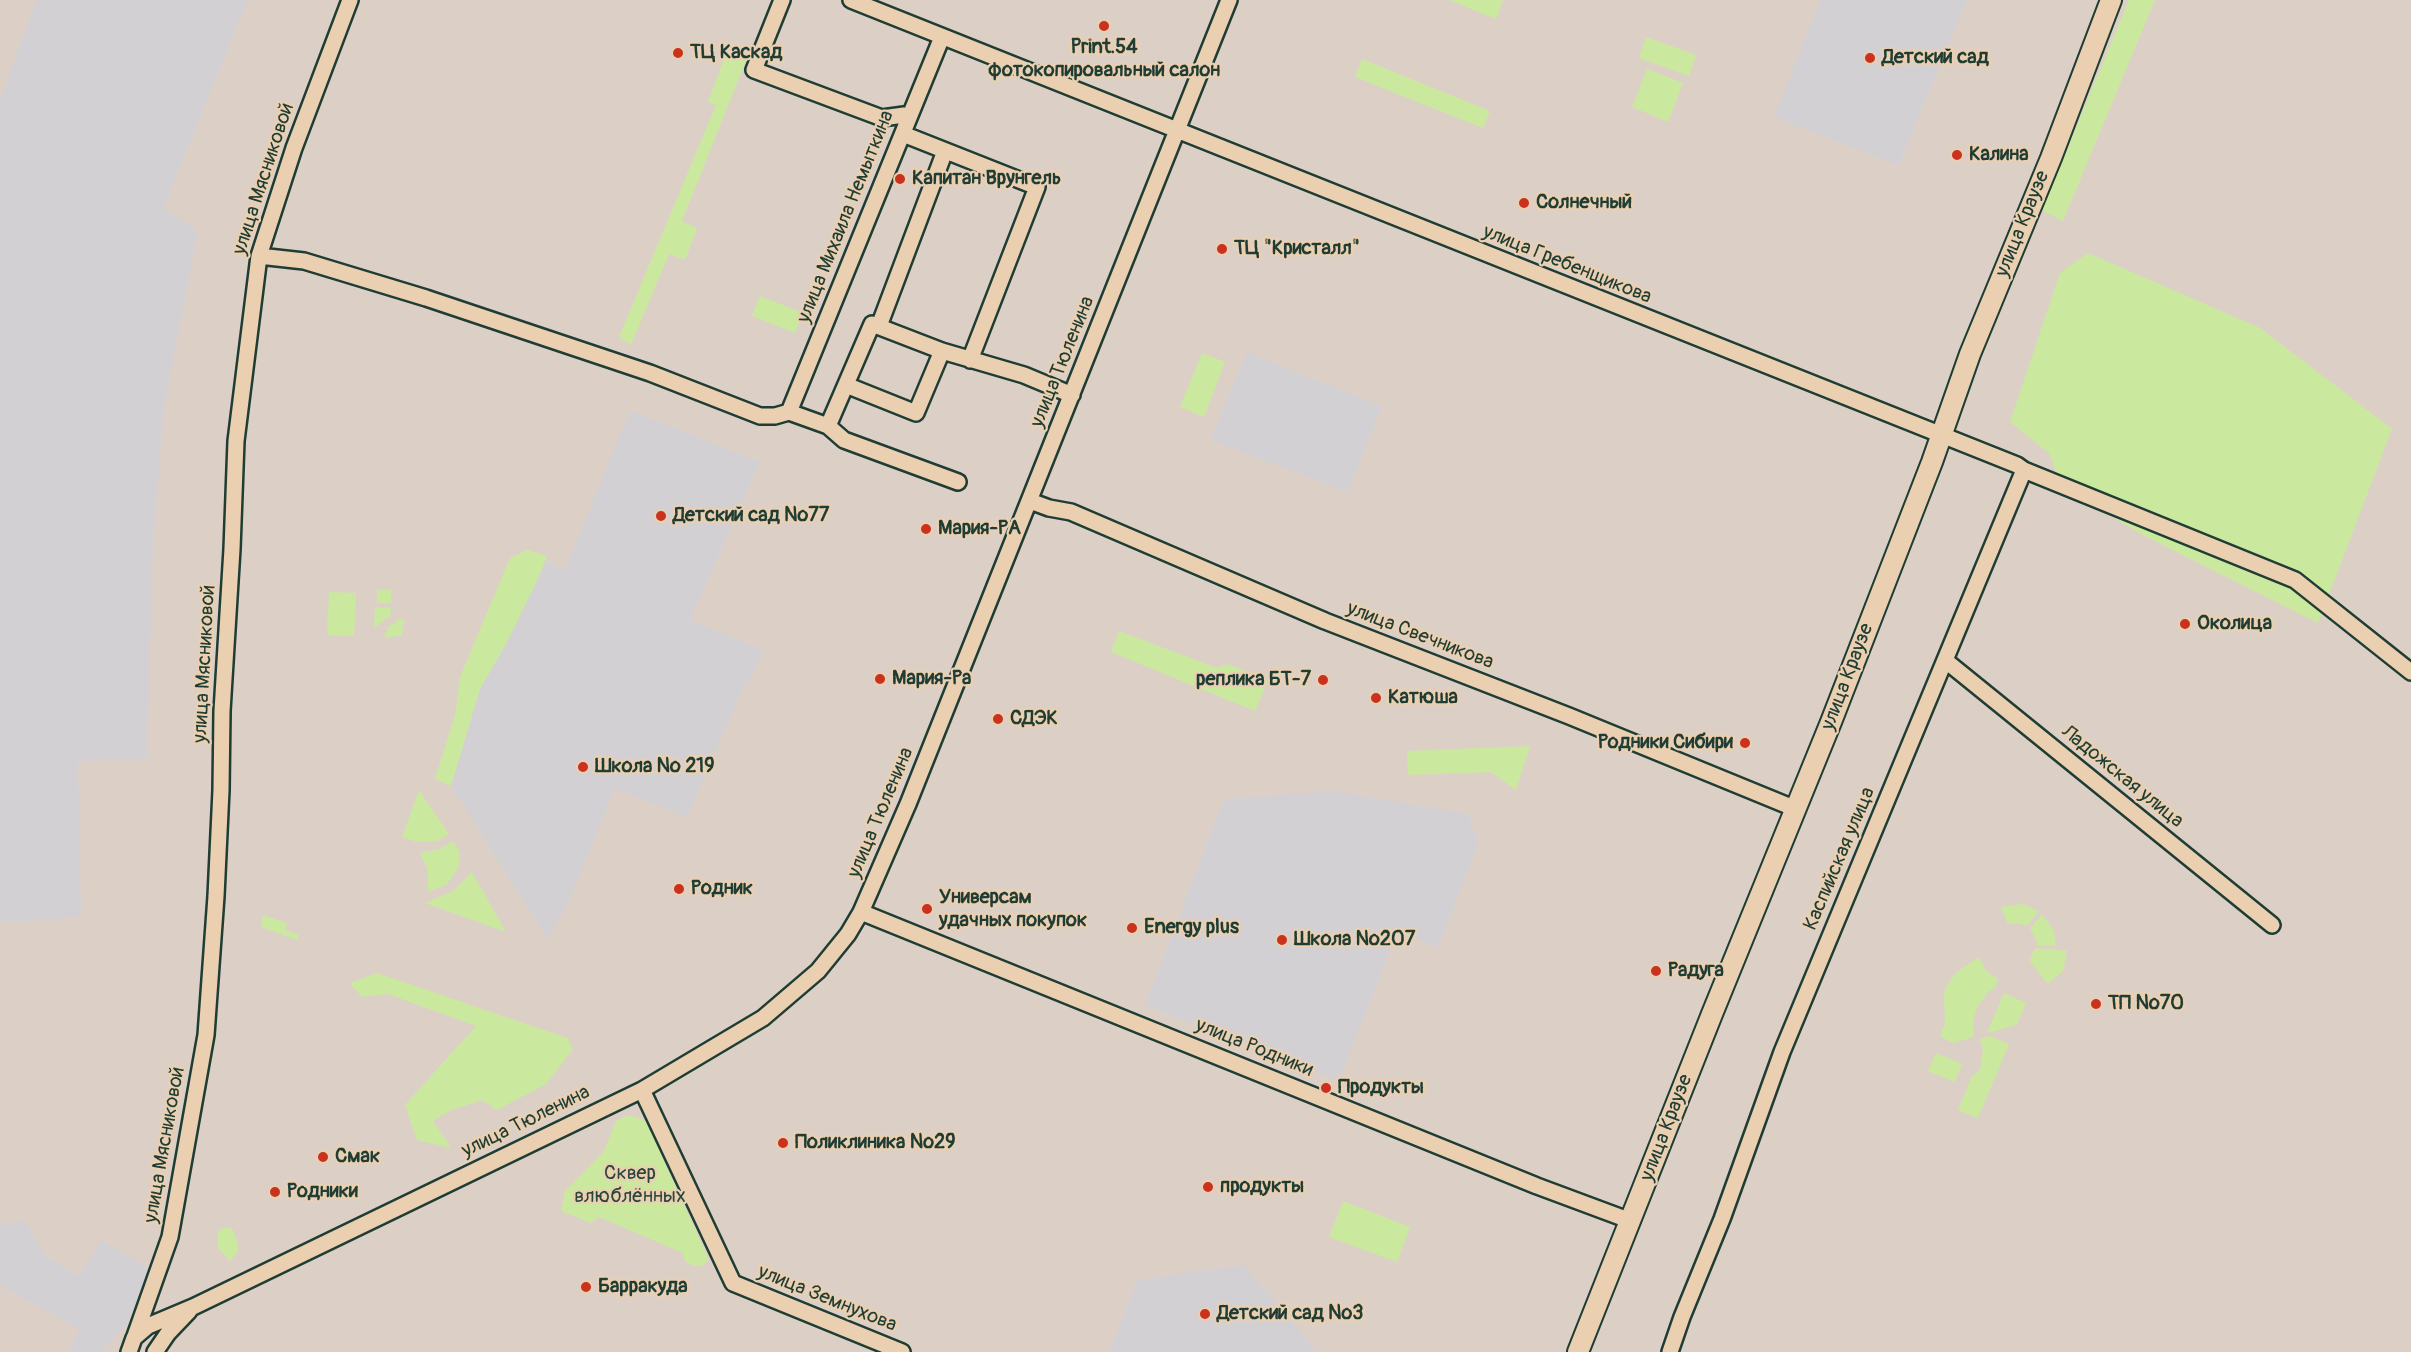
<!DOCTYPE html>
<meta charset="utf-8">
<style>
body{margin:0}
canvas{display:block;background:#dcd0c6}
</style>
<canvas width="2411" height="1352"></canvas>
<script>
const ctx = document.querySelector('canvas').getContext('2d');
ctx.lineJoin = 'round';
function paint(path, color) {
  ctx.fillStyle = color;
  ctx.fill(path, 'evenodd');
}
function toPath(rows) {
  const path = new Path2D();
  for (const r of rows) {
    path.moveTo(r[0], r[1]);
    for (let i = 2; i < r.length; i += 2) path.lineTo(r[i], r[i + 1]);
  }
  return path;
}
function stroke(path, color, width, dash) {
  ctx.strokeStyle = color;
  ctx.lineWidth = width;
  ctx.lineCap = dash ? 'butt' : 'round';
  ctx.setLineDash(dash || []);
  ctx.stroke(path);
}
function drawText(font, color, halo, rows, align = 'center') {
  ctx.font = font + ' Pangolin,sans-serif';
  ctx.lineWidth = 4.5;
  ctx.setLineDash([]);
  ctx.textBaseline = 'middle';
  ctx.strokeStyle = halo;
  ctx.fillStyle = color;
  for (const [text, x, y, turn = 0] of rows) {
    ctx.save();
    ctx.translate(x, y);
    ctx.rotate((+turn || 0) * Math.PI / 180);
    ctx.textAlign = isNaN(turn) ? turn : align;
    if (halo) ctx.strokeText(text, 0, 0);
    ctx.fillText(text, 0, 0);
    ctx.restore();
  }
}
const built = toPath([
 [36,0,248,0,163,208,198,231,164,407,153,543,147,758,78,761,81,916,15,923,0,920,0,100],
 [1820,0,1967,0,1898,166,1774,117],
 [1247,352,1382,406,1348,492,1210,440],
 [630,410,760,462,690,620,763,650,750,683,746,681,687,818,615,788,569,902,548,939,451,786,480,689,506,644,545,561,565,569],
 [1333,791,1468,814,1479,843,1438,947,1397,932,1339,1081,1145,1005,1224,799],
 [25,1220,47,1258,79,1276,102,1240,152,1270,126,1326,106,1347,103,1352,69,1352,79,1329,8,1290,0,1283,0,1226],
 [1244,1265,1315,1348,1313,1352,1109,1352,1138,1280]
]);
const green = toPath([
 [1449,0,1501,0,1503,1,1496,19],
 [2129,0,2155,0,2063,221,2042,210],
 [1646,37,1696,55,1689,76,1639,58],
 [727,51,747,58,682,221,697,228,685,260,669,254,631,345,619,337,716,105,708,102],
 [1362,59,1490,111,1483,128,1355,77],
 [1647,69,1683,83,1668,122,1632,107],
 [2088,253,2260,328,2392,429,2318,623,2141,534,2060,485,2050,454,2010,422,2060,273],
 [760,296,803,313,795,333,752,316],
 [1202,353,1225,362,1204,417,1180,407],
 [527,550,547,556,538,579,506,644,480,689,451,786,435,779,455,715,460,677,510,558],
 [377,589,391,590,391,603,377,603],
 [329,592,356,593,354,636,327,635],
 [375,607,391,608,390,616,374,628],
 [401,618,405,623,401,627,403,630,402,635,386,638,384,635,388,631,386,629],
 [1119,631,1217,668,1227,664,1268,680,1255,711,1111,652],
 [1530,746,1516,790,1491,772,1408,775,1407,751],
 [419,790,449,834,437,841,417,842,402,837],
 [453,841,460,853,458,869,446,885,428,892,428,870,420,853,440,849],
 [472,872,506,932,425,903,453,891],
 [2022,904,2039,911,2027,926,2019,923,2008,924,2001,907],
 [2042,914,2054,931,2056,946,2037,945,2036,939,2030,929],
 [263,915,287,923,285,930,299,935,297,940,261,927],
 [2036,948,2067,951,2063,971,2048,984,2029,960],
 [1979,957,1986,971,1998,979,1995,988,1988,992,1977,1008,1974,1018,1973,1037,1953,1043,1940,1036,1945,1024,1944,996,1946,986,1957,972],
 [377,973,567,1038,573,1049,546,1084,497,1110,482,1100,449,1111,433,1121,451,1148,417,1140,405,1105,476,1026,388,994,362,997,350,983],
 [2004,993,2026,1003,2017,1025,1987,1033],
 [1990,1036,2009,1044,1978,1118,1958,1110,1972,1076,1978,1072,1981,1065,1983,1049,1980,1039],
 [1936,1053,1962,1064,1955,1082,1928,1071],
 [628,1115,642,1119,648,1125,709,1260,702,1266,693,1266,685,1261,683,1253,599,1217,591,1223,561,1211,565,1191,604,1151,616,1121],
 [1343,1201,1410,1227,1397,1262,1329,1237],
 [230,1227,234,1232,238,1245,237,1253,230,1261,218,1248,218,1233,221,1229]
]);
const minor = toPath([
 [782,0,754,70,882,118,904,115],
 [851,0,2017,465,2024,470,1782,1052,1722,1219,1682,1317,1670,1352],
 [903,134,1037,187,970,360],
 [259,256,304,261,426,298,650,373,760,416,775,416,789,412,828,426,872,324,942,351,1024,375,1072,395],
 [879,326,945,151],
 [846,385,916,413,942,351],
 [789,412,942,37],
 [828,426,844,440,958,482],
 [2024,470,2295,580,2411,672],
 [1030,501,1049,508,1071,512,1325,621,1569,716,1796,809],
 [1946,661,2272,925],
 [861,912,1537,1186,1631,1221],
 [642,1090,733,1283,902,1352],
 [135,1336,170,1237,206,1035,216,896,221,790,222,711,232,549,236,441,259,256,294,148,350,0],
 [129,1352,134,1338,148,1326,193,1307,642,1090,763,1018,818,971,848,934,861,912,908,804,1229,0],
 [155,1352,168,1333,189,1311]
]);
const major = toPath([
 [1578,1352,1712,1014,1831,722,1932,462,1970,354,2051,158,2111,0]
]);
const markers = [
 [1104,26,6,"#c8321e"],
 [678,53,6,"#c8321e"],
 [1870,58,6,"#c8321e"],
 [1957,155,6,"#c8321e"],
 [900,179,6,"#c8321e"],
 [1524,203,6,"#c8321e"],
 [1222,249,6,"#c8321e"],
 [661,516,6,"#c8321e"],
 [926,529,6,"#c8321e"],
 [2185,624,6,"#c8321e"],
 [880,679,6,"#c8321e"],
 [1323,680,6,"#c8321e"],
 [1376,698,6,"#c8321e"],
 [998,719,6,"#c8321e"],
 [1745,743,6,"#c8321e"],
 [583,767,6,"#c8321e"],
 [679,889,6,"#c8321e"],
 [927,909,6,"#c8321e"],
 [1132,928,6,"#c8321e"],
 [1282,940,6,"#c8321e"],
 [1656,971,6,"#c8321e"],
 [2096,1004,6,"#c8321e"],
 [1326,1088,6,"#c8321e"],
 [783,1143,6,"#c8321e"],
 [323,1157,6,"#c8321e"],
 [1208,1187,6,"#c8321e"],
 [275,1192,6,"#c8321e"],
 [586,1287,6,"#c8321e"],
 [1205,1314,6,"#c8321e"]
];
const poiNames = [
 ["Print.54",1104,48,"center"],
 ["фотокопировальный салон",1104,71,"center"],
 ["ТЦ Каскад",690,53],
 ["Детский сад",1882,58],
 ["Калина",1969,155],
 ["Капитан Врунгель",912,179],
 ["Солнечный",1536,203],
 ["ТЦ \"Кристалл\"",1234,249],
 ["Детский сад №77",673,516],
 ["Мария-РА",938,529],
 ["Околица",2197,624],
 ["Мария-Ра",892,679],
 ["реплика БТ-7",1311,680,"right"],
 ["Катюша",1388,698],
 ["СДЭК",1010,719],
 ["Родники Сибири",1733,743,"right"],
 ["Школа № 219",595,767],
 ["Родник",691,889],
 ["Универсам",939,898],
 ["удачных покупок",939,921],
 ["Energy plus",1144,928],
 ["Школа №207",1294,940],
 ["Радуга",1668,971],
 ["ТП №70",2108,1004],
 ["Продукты",1338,1088],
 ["Поликлиника №29",795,1143],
 ["Смак",335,1157],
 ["продукты",1220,1187],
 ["Родники",287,1192],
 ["Барракуда",598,1287],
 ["Детский сад №3",1217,1314]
];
const streetNames = [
 ["улица Мясниковой",264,179,-72],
 ["улица Михаила Немыткина",846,217,-68],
 ["улица Краузе",2023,224,-68],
 ["улица Гребенщикова",1567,265,22],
 ["улица Тюленина",1063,362,-68],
 ["улица Свечникова",1420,636,21],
 ["улица Мясниковой",205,664,-87],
 ["улица Краузе",1848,677,-69],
 ["Ладожская улица",2122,777,39],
 ["улица Тюленина",881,813,-67],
 ["Каспийская улица",1840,859,-67],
 ["улица Родники",1254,1048,22],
 ["улица Тюленина",526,1122,-26],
 ["улица Краузе",1667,1128,-69],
 ["улица Мясниковой",165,1145,-80],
 ["улица Земнухова",827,1299,22]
];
const parkNames = [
 ["Сквер",630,1174],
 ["влюблённых",630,1197]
];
paint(built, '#d3d0d4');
paint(green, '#cbe89f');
stroke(minor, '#1f3d34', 20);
stroke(major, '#1f3d34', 24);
stroke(minor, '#eacfb1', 15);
stroke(major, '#eacfb1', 20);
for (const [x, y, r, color] of markers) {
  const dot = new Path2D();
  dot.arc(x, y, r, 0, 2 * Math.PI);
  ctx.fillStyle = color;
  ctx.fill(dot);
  stroke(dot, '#eacfb1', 2);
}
drawText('bold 20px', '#1f3d34', '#eacfb1', poiNames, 'left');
drawText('20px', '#1f3d34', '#eacfb1', streetNames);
drawText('20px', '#284639', '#eacfb1', parkNames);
</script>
